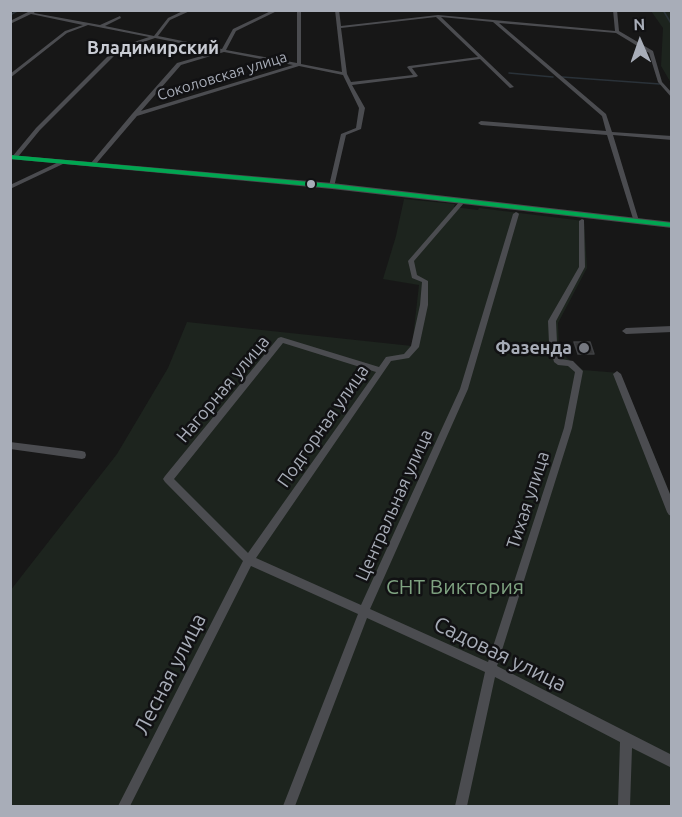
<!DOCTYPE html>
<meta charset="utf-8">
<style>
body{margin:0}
#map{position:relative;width:682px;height:817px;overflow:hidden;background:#171717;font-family:Ubuntu,sans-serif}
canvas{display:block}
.frame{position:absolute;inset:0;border:12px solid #a8adb8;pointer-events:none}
.north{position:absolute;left:610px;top:12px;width:60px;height:60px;-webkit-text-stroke:4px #111113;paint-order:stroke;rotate:358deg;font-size:16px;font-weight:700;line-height:24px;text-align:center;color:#a8adb8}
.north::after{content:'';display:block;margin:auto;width:21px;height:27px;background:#a8adb8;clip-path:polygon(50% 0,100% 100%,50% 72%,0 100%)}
</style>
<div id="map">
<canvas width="682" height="817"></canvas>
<div class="frame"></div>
<div class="north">N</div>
</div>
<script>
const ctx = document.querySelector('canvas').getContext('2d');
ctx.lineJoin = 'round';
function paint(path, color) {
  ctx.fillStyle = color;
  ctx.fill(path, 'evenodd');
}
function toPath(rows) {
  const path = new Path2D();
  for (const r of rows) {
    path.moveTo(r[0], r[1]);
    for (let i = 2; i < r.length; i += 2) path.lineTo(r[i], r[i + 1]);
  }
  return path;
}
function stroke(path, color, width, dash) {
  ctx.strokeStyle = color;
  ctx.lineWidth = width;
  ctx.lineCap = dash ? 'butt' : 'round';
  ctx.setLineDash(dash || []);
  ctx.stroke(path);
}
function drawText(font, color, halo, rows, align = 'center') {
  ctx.font = font + ' Ubuntu,sans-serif';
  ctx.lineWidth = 5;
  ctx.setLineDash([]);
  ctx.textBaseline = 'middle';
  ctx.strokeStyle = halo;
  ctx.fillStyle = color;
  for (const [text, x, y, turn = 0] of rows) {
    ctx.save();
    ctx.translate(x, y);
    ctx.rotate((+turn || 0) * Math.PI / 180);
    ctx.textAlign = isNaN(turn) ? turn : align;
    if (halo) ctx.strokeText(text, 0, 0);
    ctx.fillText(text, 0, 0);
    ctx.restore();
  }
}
const green = toPath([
 [651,11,671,11,671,83,661,66,663,28],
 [404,199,455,204,454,207,478,210,479,208,584,221,587,268,558,323,559,348,567,358,583,370,620,373,671,496,671,806,11,806,10,591,117,454,168,368,187,322,412,346,419,285,383,279,396,236]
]);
const stream = toPath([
 [663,10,672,25],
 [10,15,19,10],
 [509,73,553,77],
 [562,77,660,84]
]);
const building = toPath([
 [574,342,590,342,594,354,578,354,574,342]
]);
const street = toPath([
 [32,10,36,10,34,13,100,25,120,16,121,18,105,26,154,36,168,18,185,10,192,10,170,20,158,36,222,49,233,29,273,10,279,10,236,31,226,50,297,63,297,10,301,10,301,64,342,72,335,10,339,10,341,26,438,15,615,31,613,10,617,10,619,31,653,51,662,82,672,93,672,98,658,82,649,53,616,33,499,23,606,114,612,132,672,136,672,140,613,135,639,221,636,223,634,222,607,135,481,125,478,123,481,121,606,131,602,116,493,22,441,17,514,87,510,88,480,59,412,68,418,76,416,77,352,85,365,108,361,129,346,135,334,187,329,186,341,134,356,128,359,108,343,75,299,66,137,116,95,165,91,165,91,163,132,114,177,63,219,51,155,38,120,50,40,130,17,158,15,159,12,157,36,128,116,48,149,37,88,25,67,33,10,78,10,74,65,31,83,25,31,14,10,24,10,21,32,10],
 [436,17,478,57,409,66,407,67,413,75,351,82,347,74,341,28,436,17],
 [224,52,293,65,141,111,181,65,224,52],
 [63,160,66,162,65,163,10,189,10,185,63,160],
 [462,200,465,202,464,203,414,261,417,275,428,281,428,305,419,347,409,358,391,361,256,558,361,605,460,389,513,214,516,212,518,213,519,214,468,389,370,609,488,662,564,428,575,372,568,366,558,365,554,362,549,343,548,321,579,267,579,221,582,219,584,220,585,267,556,321,557,343,561,359,573,361,583,371,572,428,497,666,672,755,672,768,632,748,630,806,618,806,620,742,495,677,467,806,455,806,485,672,367,618,295,806,283,806,358,614,251,566,130,806,118,806,243,561,165,482,163,479,165,476,278,338,281,337,379,367,386,357,404,354,411,346,420,305,422,282,412,278,408,261,460,201,462,200],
 [283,343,376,372,248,553,174,479,283,343],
 [672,326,672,332,626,334,622,331,626,328,672,326],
 [617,371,621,374,672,499,672,516,669,515,667,512,613,374,617,371],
 [10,442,82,451,85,452,86,455,85,458,82,459,10,449,10,442]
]);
const secondary = toPath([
 [10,155,332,183,672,222,672,228,332,189,10,159,10,155]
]);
const bus1 = toPath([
 [10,155,332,184,672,223,672,227,332,188,10,159,10,155]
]);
const markers = [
 [311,184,5,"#a8adb8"],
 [584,348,6,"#757880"]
];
const farStreetnames = [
 ["Соколовская улица",222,76,-17]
];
const farQuarternames = [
 ["Владимирский",153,48]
];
const poiNames = [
 ["Фазенда",572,348]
];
const streetNames = [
 ["Нагорная улица",223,389,-50],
 ["Подгорная улица",323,426,-55],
 ["Тихая улица",528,500,-72],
 ["Центральная улица",394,505,-66]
];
const nearParknames = [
 ["СНТ Виктория",455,587]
];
const nearStreetnames = [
 ["Садовая улица",500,654,26],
 ["Лесная улица",170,674,-63]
];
paint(green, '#1d241e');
stroke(stream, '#2a3239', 1.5);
paint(building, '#353536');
stroke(building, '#3f4043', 1.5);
paint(street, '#4b4c50');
paint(secondary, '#4a4a4e');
paint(bus1, '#00a651');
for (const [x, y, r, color] of markers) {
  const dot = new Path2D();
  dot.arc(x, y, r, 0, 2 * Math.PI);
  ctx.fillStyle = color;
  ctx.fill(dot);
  stroke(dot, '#111113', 2);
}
drawText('15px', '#a8adb8', '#111113', farStreetnames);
drawText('bold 18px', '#c9ccd4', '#111113', farQuarternames);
drawText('bold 18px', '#a8adb8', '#111113', poiNames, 'right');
drawText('18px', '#a8adb8', '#111113', streetNames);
drawText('21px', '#7fa381', '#111113', nearParknames);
drawText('21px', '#a8adb8', '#111113', nearStreetnames);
</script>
